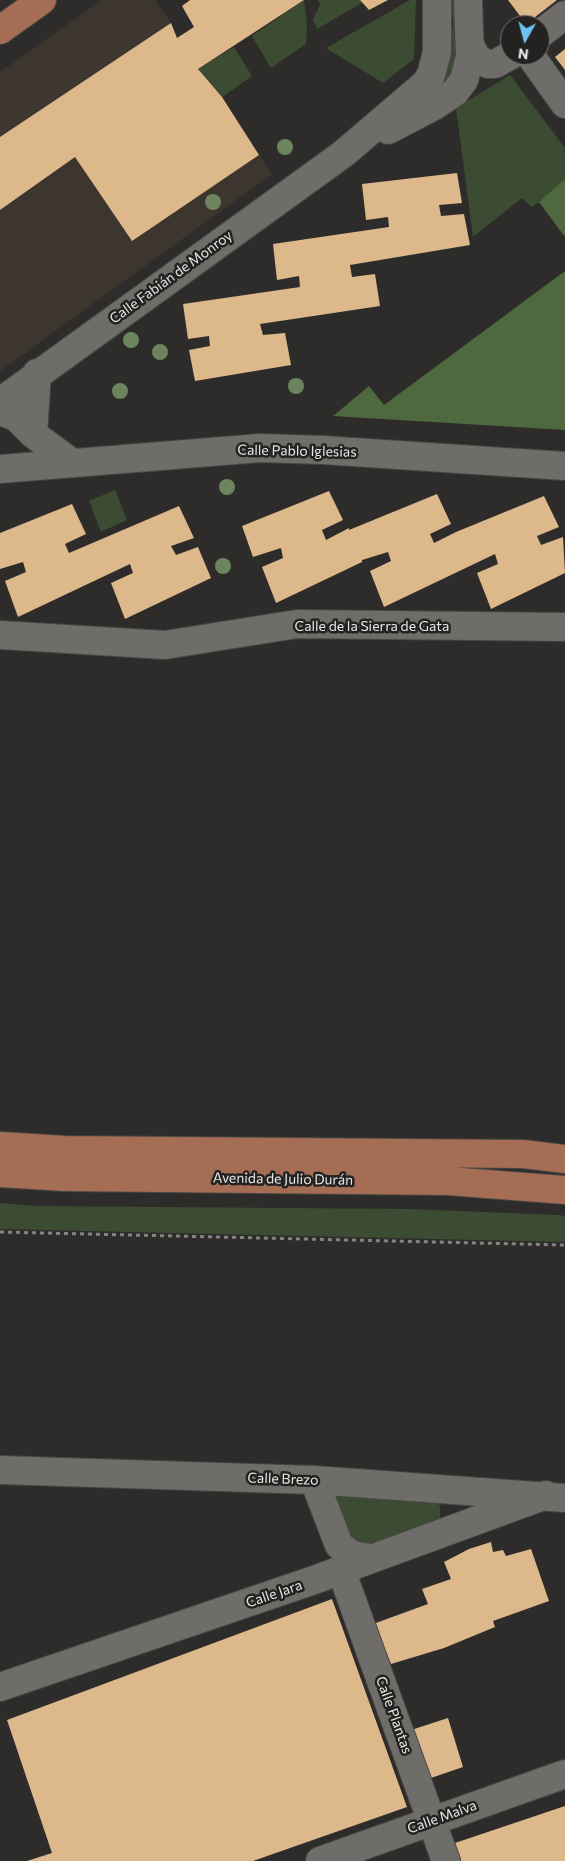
<!DOCTYPE html>
<meta charset="utf-8">
<style>
body{margin:0}
#map{position:relative;width:565px;height:1861px;overflow:hidden;background:#2e2c2a;font-family:Commissioner,sans-serif}
canvas{display:block}
.north{position:absolute;left:500px;top:15px;width:50px;height:50px;box-sizing:border-box;background:#242220;border:1px solid #72716f;border-radius:50%;rotate:187deg;font-size:14px;font-weight:700;line-height:20px;text-align:center;color:#e8e7e5}
.north::after{content:'';display:block;margin:auto;width:18px;height:22px;background:#6cc3f2;clip-path:polygon(50% 0,100% 100%,50% 72%,0 100%)}
</style>
<div id="map">
<canvas width="565" height="1861"></canvas>
<div class="north">N</div>
</div>
<script>
const ctx = document.querySelector('canvas').getContext('2d');
ctx.lineJoin = 'round';
function paint(path, color) {
  ctx.fillStyle = color;
  ctx.fill(path, 'evenodd');
}
function toPath(rows) {
  const path = new Path2D();
  for (const r of rows) {
    path.moveTo(r[0], r[1]);
    for (let i = 2; i < r.length; i += 2) path.lineTo(r[i], r[i + 1]);
  }
  return path;
}
function stroke(path, color, width, dash) {
  ctx.strokeStyle = color;
  ctx.lineWidth = width;
  ctx.lineCap = dash ? 'butt' : 'round';
  ctx.setLineDash(dash || []);
  ctx.stroke(path);
}
function drawText(font, color, halo, rows, align = 'center') {
  ctx.font = font + ' Commissioner,sans-serif';
  ctx.lineWidth = 5;
  ctx.setLineDash([]);
  ctx.textBaseline = 'middle';
  ctx.strokeStyle = halo;
  ctx.fillStyle = color;
  for (const [text, x, y, turn = 0] of rows) {
    ctx.save();
    ctx.translate(x, y);
    ctx.rotate((+turn || 0) * Math.PI / 180);
    ctx.textAlign = isNaN(turn) ? turn : align;
    if (halo) ctx.strokeText(text, 0, 0);
    ctx.fillText(text, 0, 0);
    ctx.restore();
  }
}
const built = toPath([
 [102,0,155,0,171,23,177,38,198,69,222,97,272,174,0,371,0,72]
]);
const green = toPath([
 [304,0,307,23,306,44,271,68,252,36],
 [318,0,360,0,362,3,317,29,313,19,320,5],
 [410,0,416,0,414,59,383,83,326,48],
 [450,0,462,0,459,78,430,91,450,52,453,23],
 [234,47,252,76,222,97,198,69],
 [510,75,565,148,565,185,532,207,522,198,473,237,456,108],
 [115,490,127,520,101,532,89,501],
 [0,1203,34,1206,408,1209,559,1215,565,1216,565,1242,0,1229],
 [342,1494,436,1501,440,1506,440,1518,437,1521,364,1546,348,1543,334,1498]
]);
const forest = toPath([
 [565,179,565,237,539,202],
 [565,271,565,430,333,416,369,386,384,405]
]);
const building = toPath([
 [190,0,304,0,198,69,222,97,259,155,132,241,75,157,0,210,0,137,171,23,177,38,194,27,182,6],
 [360,0,388,0,369,10],
 [508,0,557,0,526,24],
 [565,49,565,70,555,57],
 [457,173,462,203,439,205,441,216,464,214,470,245,350,265,352,277,375,274,380,306,260,324,263,335,285,333,291,365,195,381,189,350,210,346,209,336,188,339,183,304,300,287,299,276,277,280,273,244,389,227,388,217,366,220,362,184],
 [329,491,343,520,322,530,326,540,349,528,349,530,437,494,451,524,430,534,434,543,456,532,544,496,559,527,537,536,541,545,563,537,565,573,491,609,477,573,498,564,495,554,384,607,370,571,391,561,388,552,362,560,362,562,276,603,262,567,283,558,281,548,253,557,242,526],
 [72,504,86,534,65,544,69,553,179,506,194,538,171,546,176,555,198,547,211,578,125,619,111,583,133,573,130,564,18,617,5,581,26,572,23,562,0,569,0,533],
 [491,1542,493,1552,503,1550,506,1556,531,1549,549,1601,493,1621,495,1627,444,1648,391,1664,373,1624,428,1604,422,1589,451,1579,444,1562,469,1549],
 [332,1599,407,1807,253,1861,27,1861,52,1853,7,1720],
 [448,1718,463,1767,428,1779,408,1731],
 [565,1806,565,1861,453,1861,449,1845]
]);
const path = toPath([
 [0,1232,565,1245]
]);
const minor = toPath([
 [540,34,565,15],
 [470,45,477,59,488,64,495,64,511,55],
 [530,55,565,104],
 [388,130,434,106,455,92,464,80,470,57,468,0],
 [0,402,343,154,425,84,431,75,437,52,437,0],
 [0,411,16,417,33,434,71,462],
 [33,434,37,373],
 [0,469,260,448,323,450,565,466],
 [0,635,165,645,297,624,565,627],
 [0,1470,314,1480,565,1498],
 [314,1480,339,1545,352,1555,370,1558],
 [341,1570,446,1861],
 [0,1687,314,1580,546,1495],
 [320,1861,565,1774]
]);
const major = toPath([
 [0,30,42,0],
 [0,1146,65,1150,523,1154,565,1159],
 [0,1173,64,1177,448,1181,565,1190]
]);
const trees = [
 [285,147],
 [213,202],
 [131,340],
 [160,352],
 [296,386],
 [120,391],
 [227,487],
 [223,566]
];
const streetNames = [
 ["Calle Fabián de Monroy",171,277,-36],
 ["Calle Pablo Iglesias",297,451,1],
 ["Calle de la Sierra de Gata",372,626],
 ["Avenida de Julio Durán",283,1179,1],
 ["Calle Brezo",283,1479,2],
 ["Calle Jara",274,1594,-19],
 ["Calle Plantas",394,1715,70],
 ["Calle Malva",442,1817,-20]
];
paint(built, '#3c362f');
paint(green, '#3b4c32');
paint(forest, '#4d693d');
paint(building, '#ddb88b');
stroke(minor, '#484745', 30);
stroke(major, '#484745', 30);
stroke(path, '#868482', 3, [4, 4]);
stroke(minor, '#6f6d6a', 28);
stroke(major, '#a46d54', 28);
ctx.fillStyle = '#6d855e';
for (const [x, y] of trees) {
  ctx.beginPath();
  ctx.arc(x, y, 8, 0, 2 * Math.PI);
  ctx.fill();
}
drawText('14px', '#e8e7e5', '#242220', streetNames);
</script>
